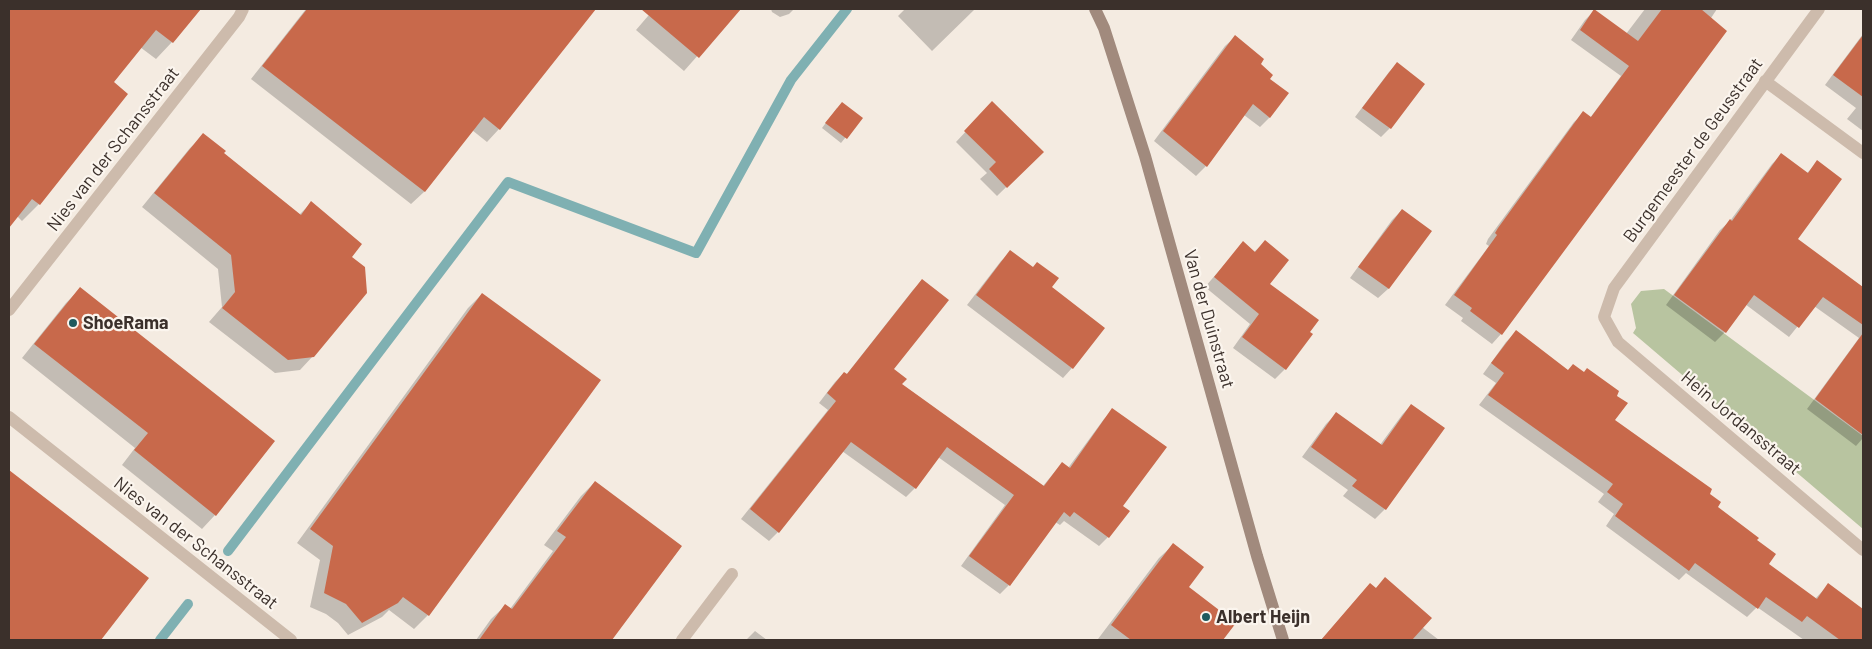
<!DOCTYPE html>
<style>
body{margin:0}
#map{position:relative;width:1872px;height:649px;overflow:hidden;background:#f4ebe1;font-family:Barlow,sans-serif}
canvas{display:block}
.frame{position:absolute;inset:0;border:10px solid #3b302b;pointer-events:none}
</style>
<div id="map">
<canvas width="1872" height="649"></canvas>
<div class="frame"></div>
</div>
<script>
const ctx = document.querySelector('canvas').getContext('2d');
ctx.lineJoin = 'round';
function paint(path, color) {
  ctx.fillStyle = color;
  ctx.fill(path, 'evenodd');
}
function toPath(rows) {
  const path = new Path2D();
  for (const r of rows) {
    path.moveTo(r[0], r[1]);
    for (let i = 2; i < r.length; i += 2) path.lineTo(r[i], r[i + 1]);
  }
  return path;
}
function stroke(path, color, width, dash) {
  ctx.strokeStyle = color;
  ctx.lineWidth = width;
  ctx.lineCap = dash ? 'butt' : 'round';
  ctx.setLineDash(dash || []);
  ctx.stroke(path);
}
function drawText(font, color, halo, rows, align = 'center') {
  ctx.font = font + ' Barlow,sans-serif';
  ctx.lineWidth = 4.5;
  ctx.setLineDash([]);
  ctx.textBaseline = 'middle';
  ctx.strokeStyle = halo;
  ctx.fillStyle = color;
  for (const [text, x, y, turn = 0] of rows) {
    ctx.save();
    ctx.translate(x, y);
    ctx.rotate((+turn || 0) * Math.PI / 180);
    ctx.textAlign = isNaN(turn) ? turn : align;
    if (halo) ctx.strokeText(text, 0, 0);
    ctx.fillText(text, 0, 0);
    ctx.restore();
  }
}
const green = toPath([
 [1664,289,1863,436,1863,529,1633,333,1636,328,1631,304,1641,291]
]);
const shadow = toPath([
 [9,9,199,9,172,42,156,59,140,47,113,83,126,94,39,204,22,221,17,216,9,226],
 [306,9,594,9,499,129,487,142,472,130,424,192,411,204,251,79],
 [654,9,700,9,692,19,723,27,684,71,636,30],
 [771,9,794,9,789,14,780,17,772,12],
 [905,9,975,9,932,51,898,16],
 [1645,9,1717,9,1501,334,1492,344,1461,321,1463,318,1445,305,1489,246,1486,244,1488,239,1574,122,1584,113,1590,118,1621,76,1571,40,1585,20,1594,11,1626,34],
 [1863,34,1863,131,1847,119,1856,108,1825,85],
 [1235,37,1259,65,1268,79,1270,117,1260,127,1244,115,1206,166,1196,176,1154,141,1225,46],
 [1397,64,1423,84,1390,128,1381,137,1355,117,1389,72],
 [837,108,861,118,841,143,822,128],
 [983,113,1042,152,997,196,980,179,987,173,956,142],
 [204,135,222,153,299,215,311,203,350,257,313,356,300,370,275,373,209,322,222,307,218,269,142,207,190,148],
 [1781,155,1806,174,1818,162,1796,239,1863,289,1863,438,1856,446,1807,409,1859,338,1814,306,1789,337,1745,304,1725,332,1715,342,1666,305,1720,230,1730,221,1772,164],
 [1402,210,1430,231,1388,289,1378,298,1350,278,1392,220],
 [1265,242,1268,284,1311,334,1285,369,1275,379,1233,348,1250,324,1205,287,1243,243,1254,252],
 [1011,252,1050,288,1072,368,1063,378,967,305,1001,261],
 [922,281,892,369,901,384,1043,486,1062,463,1068,468,1104,419,1113,410,1121,506,1108,537,1099,546,1064,521,1060,525,1055,522,1009,585,1000,594,961,566,1005,505,938,457,915,488,906,497,842,451,778,532,769,541,741,519,828,410,819,403,835,382,844,373,846,375,913,290],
 [80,289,215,515,202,529,122,465,135,448,22,358,66,303],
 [482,294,599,380,428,615,414,629,389,610,382,617,348,635,338,623,326,614,310,607,320,560,297,543,468,308],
 [1516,332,1568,371,1615,396,1614,421,1708,494,1716,507,1756,541,1767,564,1815,599,1828,585,1863,610,1863,623,1860,628,1863,630,1863,640,1804,640,1757,607,1747,617,1686,573,1679,580,1606,526,1614,514,1598,502,1604,494,1479,405,1496,383,1483,374,1506,342],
 [1411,405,1443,428,1385,509,1375,519,1343,496,1348,490,1302,457,1326,424,1336,414,1380,445,1402,415],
 [9,471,147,578,100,640,9,640],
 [595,482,681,547,610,640,476,640,491,619,505,606,510,609,553,551,544,545,581,496],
 [1173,545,1187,587,1234,623,1221,640,1098,639,1159,558],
 [1385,579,1422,627,1439,640,1321,640,1361,594,1375,589],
 [755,631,767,640,746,640]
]);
const stream = toPath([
 [228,551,508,182,696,253,791,80,847,9],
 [160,640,188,604]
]);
const building = toPath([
 [9,9,201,9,173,43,156,30,114,82,128,94,40,205,32,199,9,228],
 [307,9,596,9,500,130,484,117,425,192,262,66],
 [641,9,741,9,699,58],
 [1594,9,1638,41,1662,9,1701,9,1727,31,1502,335,1470,311,1472,308,1454,295,1497,235,1495,233,1498,228,1583,111,1591,117,1629,66,1580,30],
 [1235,35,1264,59,1261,64,1273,75,1270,79,1289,93,1270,118,1253,104,1207,167,1163,131],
 [1863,35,1863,97,1833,75],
 [1397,62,1425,84,1391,129,1362,108],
 [992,101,1044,152,1007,188,989,169,996,162,964,131],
 [842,102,863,118,847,139,825,123],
 [203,133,226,151,224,153,301,215,311,201,362,244,352,257,365,267,367,293,314,357,288,360,222,308,235,292,231,255,154,193],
 [1781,153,1808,173,1817,160,1842,179,1798,239,1863,287,1863,325,1823,297,1799,328,1754,295,1726,333,1674,295,1730,219,1732,221],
 [1402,209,1432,231,1389,289,1358,267],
 [1265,240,1289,260,1270,284,1319,320,1310,332,1313,334,1286,370,1242,337,1259,314,1214,277,1243,241,1255,252],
 [1010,250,1033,267,1037,262,1059,278,1052,287,1105,328,1073,369,976,295],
 [922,279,949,300,894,369,907,379,902,384,1044,486,1062,462,1070,468,1112,408,1167,447,1123,506,1130,511,1109,538,1074,512,1070,517,1064,512,1010,586,969,556,1014,495,947,447,916,489,851,442,779,533,750,509,836,401,827,393,844,372,847,374],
 [80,287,275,441,216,516,134,450,148,433,34,344],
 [482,293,601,380,429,616,403,597,398,603,362,623,346,604,324,593,333,546,310,529],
 [1516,330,1568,370,1573,364,1584,372,1587,368,1619,391,1617,396,1628,403,1615,420,1712,489,1710,494,1721,502,1718,507,1759,538,1757,540,1776,554,1769,564,1817,599,1828,583,1863,609,1863,640,1840,640,1807,616,1802,622,1766,597,1758,609,1695,563,1689,571,1615,516,1623,504,1607,492,1613,484,1488,395,1504,373,1491,363],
 [1863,333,1863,435,1815,399],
 [1411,404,1445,428,1386,510,1352,486,1357,480,1311,447,1336,412,1382,445],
 [9,470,149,578,101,640,9,640],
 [595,481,682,546,612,640,479,640,505,604,512,609,566,537,557,531],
 [1173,543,1204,567,1189,587,1236,623,1223,640,1131,640,1111,625],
 [1385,577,1432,618,1412,640,1321,640,1370,583,1376,588]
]);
const street = toPath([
 [1819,9,1614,288,1604,317,1618,342,1863,550],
 [1765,81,1863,153],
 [9,310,239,17,243,9],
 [9,417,291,640],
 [682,640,732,574]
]);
const secondary = toPath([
 [1095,9,1104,28,1145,156,1257,556,1283,640]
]);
const markers = [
 [73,323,5,"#1f5a5e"],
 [1206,617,5,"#1f5a5e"]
];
const streetNames = [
 ["Nies van der Schansstraat",113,149,-52],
 ["Burgemeester de Geusstraat",1693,150,-54],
 ["Van der Duinstraat",1209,319,74],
 ["Hein Jordansstraat",1741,423,40],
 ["Nies van der Schansstraat",196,543,38]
];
const poiNames = [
 ["ShoeRama",83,323],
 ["Albert Heijn",1216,617]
];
paint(green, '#b8c4a0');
paint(shadow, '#0003');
stroke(stream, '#7fb0b2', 10);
paint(building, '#c8694b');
stroke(street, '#cdbbac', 12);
stroke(secondary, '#a18a7d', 12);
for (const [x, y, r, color] of markers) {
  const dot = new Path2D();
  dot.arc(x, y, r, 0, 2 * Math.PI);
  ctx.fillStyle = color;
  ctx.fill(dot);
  stroke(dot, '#fbf5ee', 2);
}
drawText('18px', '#3b302b', '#fbf5ee', streetNames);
drawText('bold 18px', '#3b302b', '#fbf5ee', poiNames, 'left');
</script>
